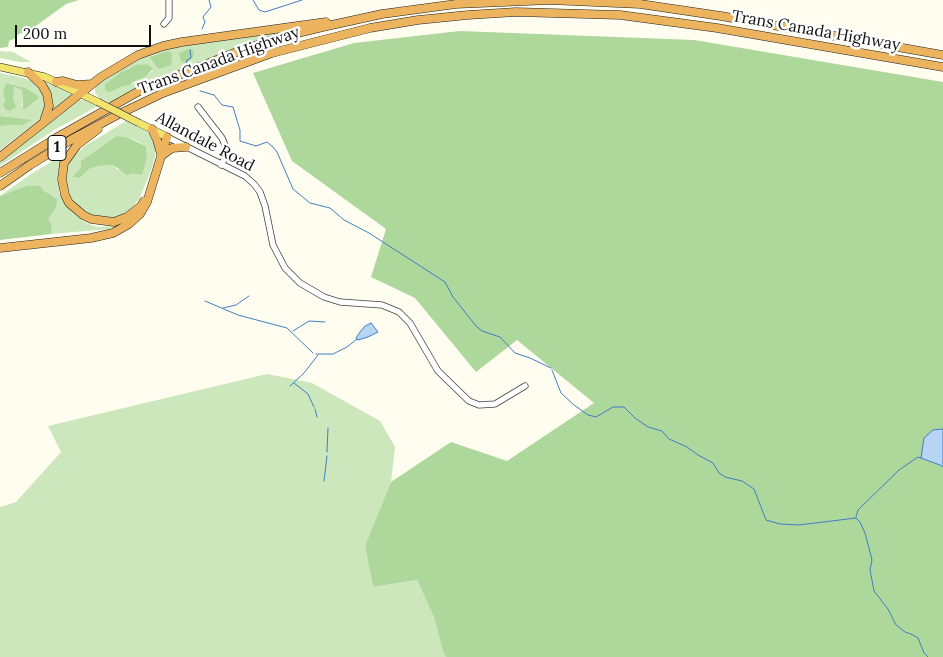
<!DOCTYPE html>
<style>
body{margin:0}
#map{position:relative;width:943px;height:657px;overflow:hidden;background:#fefdef;font-family:Lora,serif}
canvas{display:block}
.scale{position:absolute;left:15px;top:25px;width:136px;height:22px;box-sizing:border-box;border:2px solid #0e0e0e;border-top:0;padding-left:6px;font-size:15px;line-height:18px;white-space:nowrap;color:#0e0e0e;-webkit-text-stroke:4px #fff;paint-order:stroke}
</style>
<div id="map">
<canvas width="943" height="657"></canvas>
<div class="scale">200 m</div>
</div>
<script>
const ctx = document.querySelector('canvas').getContext('2d');
ctx.lineJoin = 'round';
function paint(path, color) {
  ctx.fillStyle = color;
  ctx.fill(path, 'evenodd');
}
function toPath(rows) {
  const path = new Path2D();
  for (const r of rows) {
    path.moveTo(r[0], r[1]);
    for (let i = 2; i < r.length; i += 2) path.lineTo(r[i], r[i + 1]);
  }
  return path;
}
function stroke(path, color, width, dash) {
  ctx.strokeStyle = color;
  ctx.lineWidth = width;
  ctx.lineCap = dash ? 'butt' : 'round';
  ctx.setLineDash(dash || []);
  ctx.stroke(path);
}
function drawText(font, color, halo, rows, align = 'center') {
  ctx.font = font + ' Lora,serif';
  ctx.lineWidth = 5;
  ctx.setLineDash([]);
  ctx.textBaseline = 'middle';
  ctx.strokeStyle = halo;
  ctx.fillStyle = color;
  for (const [text, x, y, turn = 0] of rows) {
    ctx.save();
    ctx.translate(x, y);
    ctx.rotate((+turn || 0) * Math.PI / 180);
    ctx.textAlign = isNaN(turn) ? turn : align;
    if (halo) ctx.strokeText(text, 0, 0);
    ctx.fillText(text, 0, 0);
    ctx.restore();
  }
}
const green = toPath([
 [279,32,277,34,150,81,110,103,99,98,95,92,95,86,98,83,127,63,155,51,184,44],
 [166,51,170,61,170,66,162,68,151,56],
 [147,64,153,71,130,85,120,87,105,84,129,68],
 [0,51,13,52,31,62,20,62,0,58],
 [0,73,20,77,36,82,44,93,46,105,42,116,39,120,0,150,0,126,13,126,26,119,0,116],
 [6,83,26,88,37,95,39,98,25,109,22,106,22,90,13,87,13,98,16,107],
 [41,81,58,87,73,95,51,112],
 [79,100,85,100,98,106,54,130,0,166,0,160,71,104],
 [126,121,150,134,155,145,155,157,151,171,139,199,132,207,123,214,113,218,92,215,75,204,69,193,66,174,69,164,74,156,85,146],
 [116,136,126,137,139,142,146,146,147,158,143,173,118,170,113,165,99,166,89,169,80,178,74,177,81,167,81,161],
 [68,152,59,170,59,193,73,213,86,223,97,227,119,226,109,229,51,234,52,225,47,219,56,208,51,195,44,191,40,186,26,186,0,196,31,174],
 [267,374,312,383,380,421,395,447,391,482,365,546,373,587,417,580,434,617,443,652,446,657,0,657,0,507,16,502,61,452,48,426]
]);
const forest = toPath([
 [0,0,79,0,66,4,33,28,17,35,16,38,9,41,8,47,0,48],
 [460,31,694,40,943,82,943,429,933,430,922,458,940,465,943,467,943,657,446,657,443,652,434,617,417,580,373,587,365,546,391,482,451,442,507,461,594,403,517,340,476,372,415,298,371,277,386,229,292,161,253,73,354,43],
 [189,49,192,49,194,53,193,57,185,64,181,61,179,53],
 [166,51,170,52,172,55,171,65,170,66,158,69,150,57],
 [147,64,153,69,145,77,133,82,130,85,120,87,111,92,108,92,105,90,105,84,122,72,136,65],
 [6,83,26,88,37,95,39,98,25,109,23,109,22,90,14,87,13,98,16,107,10,111,5,109,3,104,6,102,3,93],
 [0,116,18,118,32,120,22,125,0,126],
 [116,136,126,137,146,146,147,158,143,173,140,175,133,173,127,175,113,165,99,166,89,169,80,178,73,177,81,167,81,161],
 [26,186,40,186,44,191,51,195,57,200,56,208,48,219,52,225,51,234,0,240,0,196]
]);
const water = toPath([
 [371,323,378,332,368,337,358,340,356,338,360,332,365,326,371,323],
 [943,429,943,467,940,465,921,458,924,438,933,430,943,429]
]);
const stream = toPath([
 [253,0,259,10,265,12,302,0],
 [202,29,205,22,203,17,211,7,209,0],
 [186,67,187,60,191,58,190,50],
 [200,91,214,95,222,105,233,107,240,130,240,141,256,146,267,142,273,147,277,152,293,189,310,203,330,208,344,220,369,233,445,282,453,297,476,326,482,331,500,337,515,353,530,358,551,368],
 [205,301,238,315,287,328,313,353],
 [223,308,236,305,249,296],
 [293,331,309,321,325,322],
 [316,354,333,354,347,347,357,339],
 [552,370,561,393,574,405,588,415,596,417,613,407,624,407,635,418,648,427,662,431,669,439,687,447,698,455,713,463,719,473,725,477,742,481,754,489,766,520,780,524,799,525,856,518],
 [294,383,308,394,314,407],
 [290,386,304,373,318,355],
 [315,409,317,417],
 [327,452,328,428],
 [324,481,327,456],
 [856,517,858,510,899,470,918,457,921,458],
 [856,518,860,522,865,533,872,560,870,570,874,591,888,609,896,625,905,632,911,634,918,638,924,653,928,657]
]);
const minor = toPath([
 [164,24,169,18,169,0],
 [198,107,222,138,225,145,226,156,221,165],
 [167,137,245,176,254,184,260,192,265,206,273,245,285,268,300,283,324,297,340,302,382,305,399,312,410,323,438,371,469,401,479,405,495,404,525,386]
]);
const major = toPath([
 [0,67,45,77,98,102],
 [139,123,167,137]
]);
const highway = toPath([
 [28,72,42,85,47,94,49,106,44,121],
 [56,82,63,81,77,85,92,84],
 [98,129,77,145,64,163,62,179,65,195,69,203,83,215,91,219,114,222,127,217,141,206,144,201],
 [152,129,157,140,161,154],
 [161,156,172,148,186,147],
 [0,157,101,77,138,55,163,46,182,42,326,22],
 [0,173,56,138,141,90,237,52,281,37,327,26,382,14,456,4,550,0,640,4,721,16,943,55],
 [0,186,30,165,74,138,117,115,163,93,272,53,370,28,418,20,468,15,516,12,620,15,717,28,943,67],
 [0,248,91,238,113,233,129,224,140,214,147,202,167,137]
]);
const majorBridge = toPath([
 [98,102,139,123]
]);
const shields = [
 [57,148,18]
];
const shieldNames = [
 ["1",57,148]
];
const streetNames = [
 ["Trans Canada Highway",816,31,10],
 ["Trans Canada Highway",219,61,-20],
 ["Allandale Road",205,142,28]
];
paint(green, '#cbe7bb');
paint(forest, '#add79b');
paint(water, '#b7d4f3');
stroke(water, '#417ec6', 1);
stroke(stream, '#417ec6', 1);
stroke(minor, '#414141', 7);
stroke(major, '#1f1f1f', 8);
stroke(highway, '#1f1f1f', 9);
stroke(minor, '#fff', 5.5);
stroke(major, '#f1e36c', 7);
stroke(highway, '#ecb45f', 8);
stroke(majorBridge, '#1f1f1f', 8, []);
stroke(majorBridge, '#f1e36c', 7);
for (const [x, y, w] of shields) {
  const box = new Path2D();
  box.roundRect(x - w / 2, y - 12.5, w, 25, 4);
  ctx.fillStyle = '#fff';
  ctx.fill(box);
  stroke(box, '#0e0e0e', 1);
}
drawText('bold 15px', '#0e0e0e', null, shieldNames);
drawText('16px', '#0e0e0e', '#fff', streetNames);
</script>
